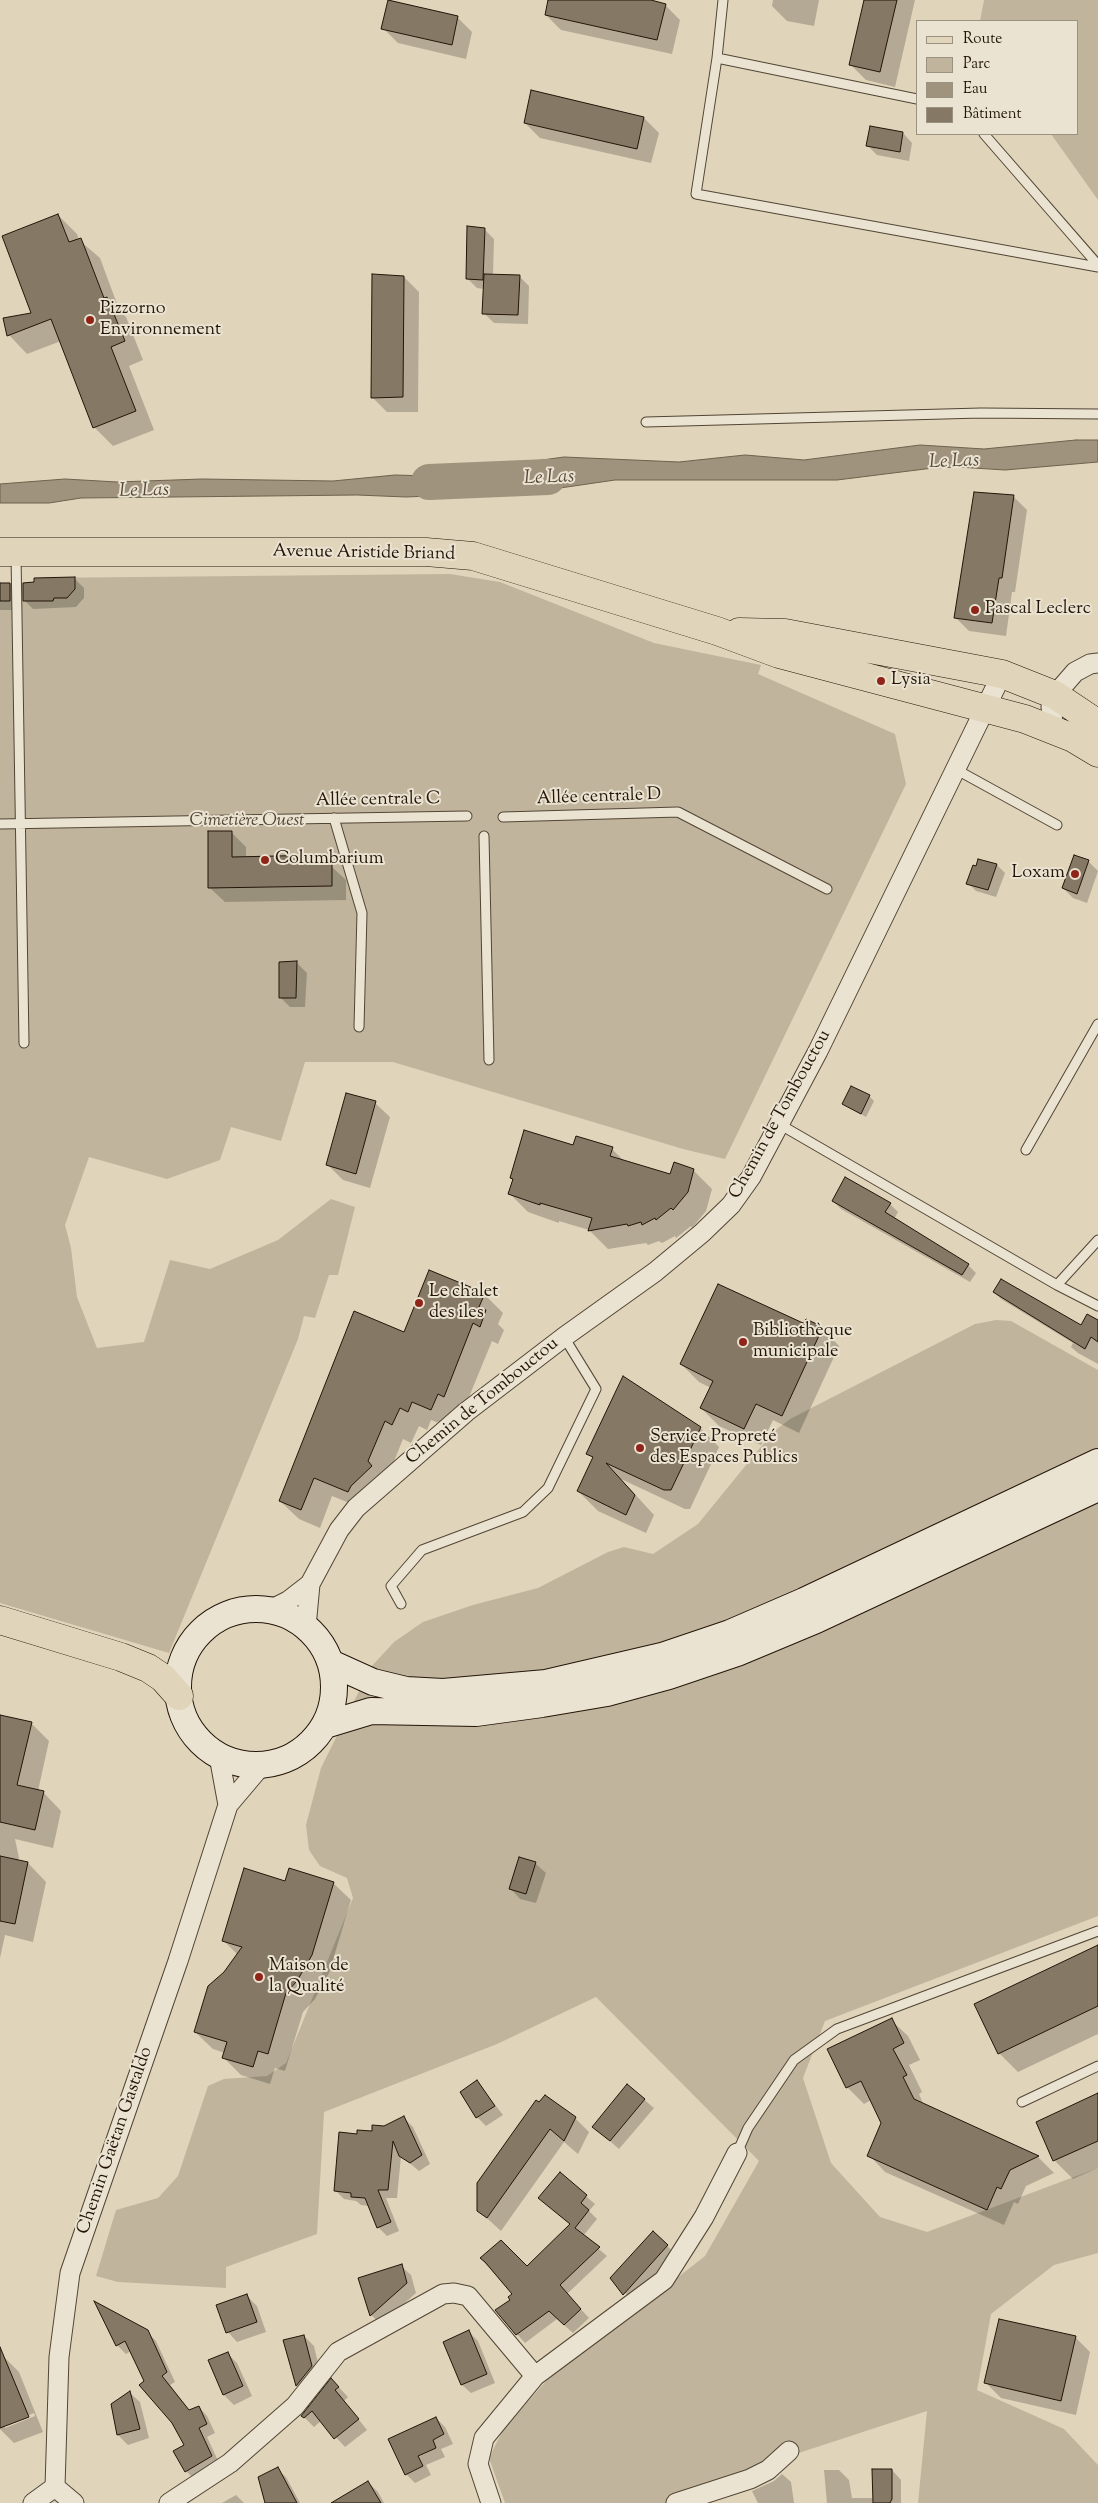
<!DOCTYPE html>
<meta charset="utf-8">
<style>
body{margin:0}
#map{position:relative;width:1098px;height:2503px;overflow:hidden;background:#e0d4ba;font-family:"Sorts Mill Goudy",serif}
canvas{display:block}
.legend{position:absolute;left:916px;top:20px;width:162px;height:115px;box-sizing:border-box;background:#ebe3d2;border:1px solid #9b9181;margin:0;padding:6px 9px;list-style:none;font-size:15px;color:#231508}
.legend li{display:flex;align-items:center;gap:10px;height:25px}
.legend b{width:25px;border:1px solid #9b9181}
</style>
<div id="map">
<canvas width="1098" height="2503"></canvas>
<ul class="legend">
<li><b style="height:6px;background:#e0d4ba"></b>Route</li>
<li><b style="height:14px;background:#c0b49c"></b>Parc</li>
<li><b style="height:14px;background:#a0937d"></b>Eau</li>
<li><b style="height:14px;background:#857865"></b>Bâtiment</li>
</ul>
</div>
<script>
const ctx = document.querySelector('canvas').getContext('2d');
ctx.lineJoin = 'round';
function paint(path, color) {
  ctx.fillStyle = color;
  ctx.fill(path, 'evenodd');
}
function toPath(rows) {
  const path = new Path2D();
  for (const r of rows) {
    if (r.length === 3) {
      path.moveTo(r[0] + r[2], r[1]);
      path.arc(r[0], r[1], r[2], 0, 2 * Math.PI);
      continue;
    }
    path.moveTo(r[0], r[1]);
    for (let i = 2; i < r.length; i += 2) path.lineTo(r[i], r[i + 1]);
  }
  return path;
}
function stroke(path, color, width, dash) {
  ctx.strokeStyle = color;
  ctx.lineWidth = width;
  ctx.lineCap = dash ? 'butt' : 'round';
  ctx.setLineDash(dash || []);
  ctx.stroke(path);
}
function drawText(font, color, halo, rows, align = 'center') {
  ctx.font = font + ' "Sorts Mill Goudy",serif';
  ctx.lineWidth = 4;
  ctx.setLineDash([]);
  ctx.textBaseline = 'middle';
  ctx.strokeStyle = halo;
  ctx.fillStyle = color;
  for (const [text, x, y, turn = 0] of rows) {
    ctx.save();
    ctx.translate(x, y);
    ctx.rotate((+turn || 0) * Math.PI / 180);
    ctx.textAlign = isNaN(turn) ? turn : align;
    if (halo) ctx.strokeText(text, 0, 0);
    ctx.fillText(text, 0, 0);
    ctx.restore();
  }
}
const green = toPath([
 [984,0,1098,0,1098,200,1051,134,1077,134,1077,21,980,21],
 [450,574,500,582,654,643,761,665,758,674,895,734,906,784,725,1159,683,1149,393,1062,305,1062,281,1141,231,1127,220,1160,167,1179,89,1157,65,1225,71,1248,77,1297,97,1348,144,1342,170,1260,210,1269,278,1240,331,1199,355,1207,338,1275,329,1275,315,1318,304,1316,298,1339,169,1653,0,1603,0,583,34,582,34,578],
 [996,1320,1011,1321,1098,1370,1098,1916,825,2021,803,2078,831,2163,880,2217,927,2232,1098,2168,1098,2253,1054,2265,991,2314,977,2390,1064,2429,1098,2465,1098,2503,918,2503,927,2411,765,2464,698,2503,505,2503,489,2458,503,2430,547,2380,705,2256,759,2161,596,1997,497,2044,324,2112,317,2234,226,2267,226,2288,118,2282,96,2276,116,2210,158,2198,178,2176,208,2086,224,2079,267,2076,286,2063,353,1898,347,1878,320,1866,309,1850,306,1825,321,1768,371,1667,394,1642,423,1622,473,1605,538,1588,608,1552,624,1547,653,1554,698,1524,773,1432,790,1419,975,1324]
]);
const water = toPath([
 [1076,440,1098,440,1098,462,1005,470,958,467,933,468,837,480,615,480,560,488,500,491,498,466,564,457,679,462,745,455,804,460,920,445,984,449,1076,440],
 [478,472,480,494,406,497,357,495,81,498,49,503,0,503,0,484,65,479,117,482,202,479,333,481,395,475,429,476,478,472]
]);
const shadow = toPath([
 [389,0,457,17,472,32,466,59,398,43,383,28],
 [550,0,645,0,665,5,680,20,672,54,561,30,546,15],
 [773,0,819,0,814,26,787,21,772,6],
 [866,0,915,0,895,87,866,80,851,65],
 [644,118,659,133,651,163,540,138,525,123],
 [903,133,912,143,909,161,877,155,867,145],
 [58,215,77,234,79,240,100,258,120,312,126,317,143,360,129,366,154,430,113,446,94,427,61,341,27,354,9,335,33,314],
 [484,229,494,239,493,275,519,276,529,286,528,324,494,323,484,313,484,289,477,288,467,278],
 [404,277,419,292,418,412,387,412,372,397],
 [1013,496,1027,510,1015,592,1012,592,1006,636,969,631,955,617],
 [75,579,84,588,84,598,76,607,33,609,24,600],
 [0,584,10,584,19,593,19,610,0,610],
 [231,832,246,847,246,858,320,856,346,880,346,900,225,902,210,888],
 [979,860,997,865,1005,873,996,897,976,891,968,883],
 [1088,861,1098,871,1087,903,1073,898,1063,888],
 [297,963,307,973,305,1007,290,1007,280,997],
 [869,1096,874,1101,866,1117,844,1104],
 [375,1103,390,1117,370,1188,343,1180,328,1165],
 [574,1146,612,1149,625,1162,671,1175,693,1170,712,1189,706,1211,692,1228,691,1226,676,1238,675,1236,662,1243,659,1241,648,1245,646,1243,608,1249,589,1230,559,1221,559,1223,528,1212,509,1193,513,1180,511,1177],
 [833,1201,890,1204,898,1212,894,1219,968,1265,976,1273,970,1282,841,1209],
 [994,1292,1082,1327,1098,1322,1098,1364,1078,1353,1071,1347,1073,1343,1001,1299],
 [484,1294,503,1313,498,1324,504,1330,498,1344,492,1341,462,1414,450,1427,431,1420,427,1430,419,1426,411,1443,403,1439,386,1481,367,1510,332,1496,320,1528,299,1519,280,1501,404,1333],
 [804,1324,822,1328,839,1346,799,1433,773,1420,761,1445,719,1426,701,1408,711,1388,699,1382,681,1364],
 [700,1428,719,1447,690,1509,685,1509,621,1479,654,1515,646,1533,598,1511,578,1491,594,1459,588,1454],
 [0,1716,31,1723,49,1741,38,1791,43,1792,61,1811,53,1848,15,1839,19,1858,17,1861,28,1863,46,1882,33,1942,5,1935,0,1958],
 [520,1858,536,1864,546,1873,536,1903,520,1899,511,1889],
 [286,1882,333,1883,351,1900,329,1973,315,1999,303,2012,285,2071,275,2068,270,2084,241,2075,224,2058,225,2053,213,2049,195,2032,225,1973,238,1955,224,1941],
 [1098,1946,1098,2034,1018,2072,999,2053],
 [891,2020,908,2036,920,2060,909,2065,922,2092,919,2094,924,2106,1038,2157,1054,2173,1026,2186,1018,2204,1014,2202,1004,2225,885,2172,869,2155,882,2123,871,2100,864,2104,847,2087],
 [477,2082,503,2115,486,2126,477,2117,461,2093],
 [627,2085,654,2108,619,2149,603,2135],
 [1098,2095,1098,2168,1073,2179,1054,2160,1038,2123],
 [536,2102,575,2118,589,2132,578,2154,564,2142,501,2231,478,2210],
 [404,2118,413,2127,430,2164,419,2171,401,2156,397,2198,386,2198,399,2231,387,2236,378,2227,369,2206,361,2205,356,2201,344,2199,335,2190,358,2135,373,2133],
 [560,2174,595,2204,589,2211,597,2219,583,2236,607,2256,567,2294,589,2318,573,2333,557,2319,525,2343,517,2334,512,2300,513,2294,481,2259,527,2268,571,2225,540,2198],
 [667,2246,677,2255,634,2303,612,2278],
 [401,2266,411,2275,416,2293,381,2324,371,2315,360,2279],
 [247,2296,257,2306,266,2332,237,2342,228,2332],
 [97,2304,147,2332,156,2341,175,2382,170,2385,190,2411,199,2407,207,2416,215,2433,207,2437,220,2465,195,2480,186,2471,174,2452,185,2445,146,2382,131,2351,126,2354,117,2345],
 [469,2332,478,2341,495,2383,471,2393,462,2385],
 [304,2336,314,2346,321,2376,307,2395,297,2386,285,2341],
 [1075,2337,1090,2352,1076,2415,1001,2398,986,2383],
 [227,2353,237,2363,252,2396,234,2405,224,2395,209,2361],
 [4,2357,19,2372,43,2432,14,2443,0,2429,0,2359],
 [34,2413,35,2416,5,2428,5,2425],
 [332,2380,348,2397,344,2401,367,2430,345,2447,321,2421,314,2427,303,2416],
 [130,2393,140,2402,149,2438,128,2445,118,2435,112,2405],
 [436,2418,445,2427,453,2444,441,2449,445,2457,426,2465,431,2475,415,2483,406,2474],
 [277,2469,286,2477,300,2503,266,2503],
 [824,2470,839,2470,849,2480,852,2498,875,2498,892,2470,901,2480,901,2503,827,2503],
 [782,2474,791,2482,794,2503,758,2503,752,2491,774,2481],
 [368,2482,378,2492,384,2503,354,2503],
 [236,2495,244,2503,222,2503]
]);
const river = toPath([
 [429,482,548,477]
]);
const building = toPath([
 [388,0,458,16,452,45,381,29,388,0],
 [548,0,651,0,666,4,657,40,545,15,548,0],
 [864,0,897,0,880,72,849,65,864,0],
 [531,90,644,117,637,149,524,123,531,90],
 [870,126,903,132,900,152,866,146,870,126],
 [58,214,69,242,81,238,104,298,107,297,125,341,111,347,136,411,93,428,51,319,7,336,3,318,31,313,2,236,58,214],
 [467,226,485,228,483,280,466,279,467,226],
 [372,274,404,276,403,397,371,398,372,274],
 [484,274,520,275,518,315,482,314,484,274],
 [974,492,1014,495,1002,578,999,578,992,623,954,618,974,492],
 [75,577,75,589,67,598,54,598,53,601,23,601,23,583,34,582,34,578,75,577],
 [0,583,10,583,10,601,0,601,0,583],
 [208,831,232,831,232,857,321,855,321,864,332,864,332,886,208,888,208,831],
 [1074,855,1089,860,1077,894,1062,888,1074,855],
 [978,859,997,864,988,890,966,884,973,865,976,866,978,859],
 [297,961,296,998,279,998,279,962,297,961],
 [851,1086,870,1095,861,1114,842,1104,851,1086],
 [346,1093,376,1101,356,1174,326,1165,346,1093],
 [524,1130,573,1145,576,1136,613,1147,610,1156,670,1174,674,1162,694,1169,688,1192,673,1210,671,1208,656,1220,655,1218,642,1225,641,1222,628,1226,627,1224,588,1231,592,1218,540,1203,540,1205,508,1194,513,1179,510,1178,524,1130],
 [845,1177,891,1203,885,1212,969,1264,962,1275,832,1201,845,1177],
 [429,1270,485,1293,479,1307,486,1310,480,1327,473,1323,444,1397,438,1394,431,1410,412,1402,408,1412,400,1408,392,1425,385,1421,368,1461,372,1466,351,1486,348,1492,314,1478,301,1510,279,1501,354,1311,404,1332,429,1270],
 [1001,1279,1081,1325,1087,1314,1098,1320,1098,1342,1091,1337,1085,1349,993,1292,1001,1279],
 [718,1284,803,1323,806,1319,823,1327,782,1416,756,1404,744,1429,700,1408,713,1381,680,1364,718,1284],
 [623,1376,701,1427,671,1490,664,1490,606,1463,635,1495,626,1515,577,1491,593,1457,586,1454,623,1376],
 [0,1715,32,1722,17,1785,44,1791,35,1830,0,1822,0,1715],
 [0,1856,28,1862,15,1924,0,1921,0,1856],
 [519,1857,536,1862,526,1894,509,1889,519,1857],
 [244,1868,285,1881,289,1868,334,1882,312,1955,297,1981,286,1993,268,2054,258,2051,253,2067,222,2058,227,2042,194,2032,208,1986,224,1972,242,1947,222,1941,244,1868],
 [1098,1945,1098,2006,998,2054,974,2004,1098,1945],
 [892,2018,904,2043,893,2049,907,2075,903,2077,914,2099,1039,2156,1010,2170,1001,2189,997,2187,987,2210,867,2156,881,2123,861,2081,846,2088,827,2049,892,2018],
 [477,2080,495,2106,476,2118,460,2092,477,2080],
 [627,2084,645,2099,610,2141,592,2127,627,2084],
 [1098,2093,1098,2141,1053,2161,1036,2122,1098,2093],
 [545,2095,576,2117,564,2141,550,2129,487,2218,477,2211,477,2183,536,2100,539,2102,545,2095],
 [404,2116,422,2155,410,2163,399,2156,393,2141,388,2190,378,2190,391,2222,377,2228,365,2198,351,2197,351,2193,334,2191,339,2132,357,2134,357,2130,372,2131,372,2125,384,2126,404,2116],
 [560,2172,587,2195,581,2203,589,2210,575,2228,600,2247,560,2285,581,2309,564,2325,549,2311,516,2335,495,2310,510,2300,508,2297,512,2294,485,2262,480,2258,501,2240,527,2266,570,2224,538,2198,560,2172],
 [653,2231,668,2245,623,2295,610,2278,653,2231],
 [402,2264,407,2283,370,2316,358,2278,402,2264],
 [247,2294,257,2322,226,2333,216,2305,247,2294],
 [94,2301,148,2330,167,2372,162,2376,189,2410,199,2406,207,2424,199,2428,212,2456,185,2472,173,2451,184,2445,172,2423,139,2385,144,2381,125,2341,116,2346,94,2301],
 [999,2319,1076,2336,1061,2401,984,2383,999,2319],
 [469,2330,487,2374,461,2385,443,2342,469,2330],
 [304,2335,312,2366,296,2386,283,2340,304,2335],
 [0,2347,29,2417,0,2428,0,2347],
 [228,2352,243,2386,223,2395,208,2360,228,2352],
 [331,2378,339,2387,335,2390,359,2419,334,2439,312,2411,304,2418,301,2416,331,2378],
 [130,2391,140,2429,117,2435,111,2404,130,2391],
 [436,2417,444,2434,433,2440,436,2448,418,2456,423,2466,405,2475,388,2439,436,2417],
 [278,2467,297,2503,265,2503,258,2477,278,2467],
 [872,2469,892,2469,892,2499,890,2503,873,2503,872,2469],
 [368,2481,381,2503,331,2503,368,2481]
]);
const service = toPath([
 [723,0,717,58,696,194,1098,267],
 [717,58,917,99],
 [984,134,1098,265],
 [646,422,981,413,1098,414],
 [16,555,24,1043],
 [957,770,1057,825],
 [503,817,678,812,827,889],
 [334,818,362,913,359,1027],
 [0,824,467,816],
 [484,836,489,1060],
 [779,1124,1057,1285,1098,1240],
 [1026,1150,1098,1024],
 [1057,1285,1098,1306],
 [401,1604,391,1586,422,1550,523,1512,548,1488,596,1389,564,1337],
 [1022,2102,1098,2066],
 [737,2153,748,2128,794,2060,837,2029,1098,1931]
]);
const minor = toPath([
 [1054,730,1051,707,1055,695,1075,672,1090,664,1098,663],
 [270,1610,288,1601,310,1584],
 [306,1627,310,1584,339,1530,356,1508,466,1412,564,1337,655,1272,702,1233,731,1205,751,1177,818,1051,1002,674],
 [219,1756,228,1805],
 [55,2487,59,2357,70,2273,178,1961,228,1805,261,1766],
 [55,2487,74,2503],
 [33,2503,55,2487],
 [169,2503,230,2463,295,2406,338,2352,443,2294,454,2293,468,2296,535,2376,664,2280,704,2217,737,2153],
 [491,2503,478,2464,484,2438,535,2376],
 [676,2503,750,2479,768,2470,789,2451]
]);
const secondary = toPath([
 [256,1687,78],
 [331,1663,373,1682,406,1690,443,1692,546,1683,662,1656,730,1633,804,1601,1098,1462],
 [325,1725,371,1711,476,1713,542,1704,607,1693,669,1676,737,1653,816,1620,1098,1488]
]);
const primary = toPath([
 [0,552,426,552,473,556,717,631,779,654,1025,719,1073,738,1098,753],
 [739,632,785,633,1002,674,1055,695,1098,724]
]);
const motorway = toPath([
 [0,1620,121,1657,148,1668,163,1678,179,1696]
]);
const markers = [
 [90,320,5,"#8f2418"],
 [975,610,5,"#8f2418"],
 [881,681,5,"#8f2418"],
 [265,860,5,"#8f2418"],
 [1075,874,5,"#8f2418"],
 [419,1303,5,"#8f2418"],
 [743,1342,5,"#8f2418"],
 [640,1448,5,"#8f2418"],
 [259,1977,5,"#8f2418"]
];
const poiNames = [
 ["Pizzorno",100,310],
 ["Environnement",100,331],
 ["Pascal Leclerc",985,610],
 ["Lysia",891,681],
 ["Columbarium",275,860],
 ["Loxam",1065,874,"right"],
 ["Le chalet",429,1293],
 ["des iles",429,1314],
 ["Bibliothèque",753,1332],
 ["municipale",753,1353],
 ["Service Propreté",650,1438],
 ["des Espaces Publics",650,1459],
 ["Maison de",269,1967],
 ["la Qualité",269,1988]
];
const streetNames = [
 ["Avenue Aristide Briand",364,554,1],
 ["Allée centrale D",599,798,-2],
 ["Allée centrale C",378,801,-1],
 ["Chemin de Tombouctou",781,1115,-61],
 ["Chemin de Tombouctou",483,1402,-39],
 ["Chemin Gaëtan Gastaldo",116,2141,-71]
];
const parkNames = [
 ["Cimetière Ouest",247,822]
];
const waterNames = [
 ["Le Las",954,463,-2],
 ["Le Las",549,479,-2],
 ["Le Las",144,492,-1]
];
paint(green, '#c0b49c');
paint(water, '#a0937d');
stroke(water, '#6e614e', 1);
paint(shadow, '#0003');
stroke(river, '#a0937d', 36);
paint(building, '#857865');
stroke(building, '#231508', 1);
stroke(service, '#524534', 11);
stroke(minor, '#524534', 21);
stroke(secondary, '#231508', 28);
stroke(primary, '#231508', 29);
stroke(motorway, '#231508', 29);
stroke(service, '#ebe3d2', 9);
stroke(minor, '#ebe3d2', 19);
stroke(secondary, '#ebe3d2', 26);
stroke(primary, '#e0d4ba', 28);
stroke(motorway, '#e0d4ba', 28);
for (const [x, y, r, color] of markers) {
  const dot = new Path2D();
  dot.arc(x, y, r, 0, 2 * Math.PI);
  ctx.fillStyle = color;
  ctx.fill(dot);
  stroke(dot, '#ebe3d2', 2);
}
drawText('18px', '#231508', '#ebe3d2', poiNames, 'left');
drawText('18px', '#231508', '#ebe3d2', streetNames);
drawText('italic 18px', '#524534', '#ebe3d2', parkNames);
drawText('italic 19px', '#554737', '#ebe3d2', waterNames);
</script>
